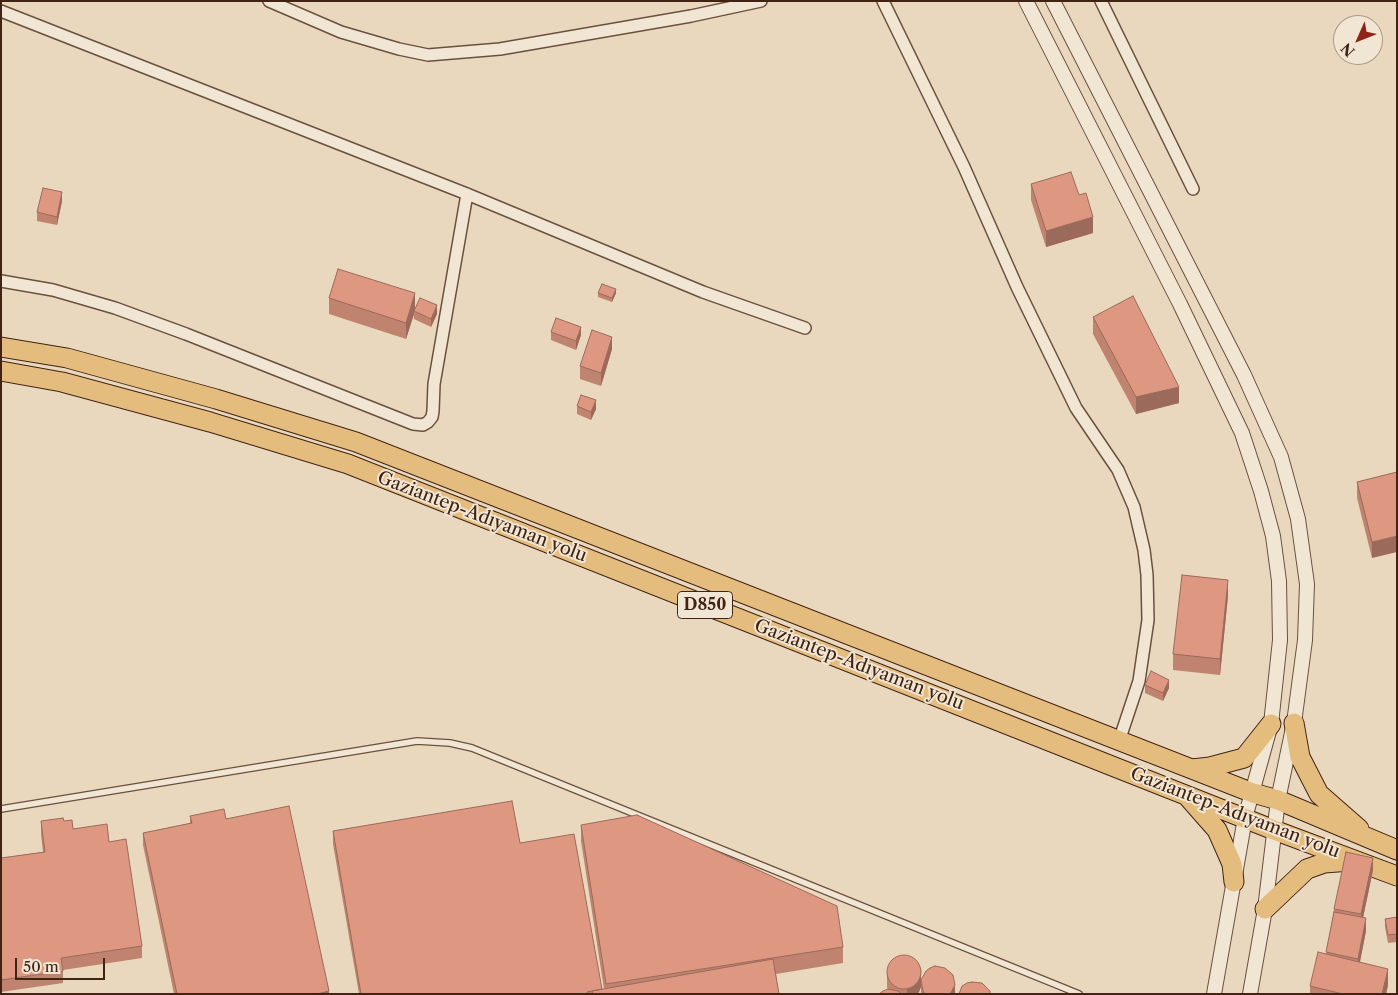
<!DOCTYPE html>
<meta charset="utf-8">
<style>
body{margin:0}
#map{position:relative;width:1398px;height:995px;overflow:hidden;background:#e9d8bd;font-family:"Libre Caslon Text",serif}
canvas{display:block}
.frame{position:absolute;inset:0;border:2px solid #412313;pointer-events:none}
.north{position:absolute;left:1333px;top:15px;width:50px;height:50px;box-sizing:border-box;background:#f1e6d4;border:1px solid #ab9887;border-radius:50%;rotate:226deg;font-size:14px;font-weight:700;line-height:20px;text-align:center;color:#412313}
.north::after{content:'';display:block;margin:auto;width:18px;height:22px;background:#8f2418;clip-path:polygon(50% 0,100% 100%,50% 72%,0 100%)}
.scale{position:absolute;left:15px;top:958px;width:90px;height:22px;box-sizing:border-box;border:2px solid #412313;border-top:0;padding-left:6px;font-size:15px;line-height:18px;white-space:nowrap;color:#412313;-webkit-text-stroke:4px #f1e6d4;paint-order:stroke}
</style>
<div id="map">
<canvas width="1398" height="995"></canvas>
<div class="frame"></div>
<div class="north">N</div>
<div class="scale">50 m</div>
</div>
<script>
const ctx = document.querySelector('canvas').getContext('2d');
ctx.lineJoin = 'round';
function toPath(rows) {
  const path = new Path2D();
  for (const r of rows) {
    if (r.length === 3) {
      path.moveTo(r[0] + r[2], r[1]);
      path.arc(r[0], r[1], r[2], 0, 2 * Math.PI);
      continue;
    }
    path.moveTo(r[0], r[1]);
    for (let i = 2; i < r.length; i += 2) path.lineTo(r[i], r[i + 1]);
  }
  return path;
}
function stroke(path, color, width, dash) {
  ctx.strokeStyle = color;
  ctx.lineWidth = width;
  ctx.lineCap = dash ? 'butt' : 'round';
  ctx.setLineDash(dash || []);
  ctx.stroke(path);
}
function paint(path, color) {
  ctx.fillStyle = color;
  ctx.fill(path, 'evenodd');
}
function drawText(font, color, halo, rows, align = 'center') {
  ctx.font = font + ' "Libre Caslon Text",serif';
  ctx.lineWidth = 4;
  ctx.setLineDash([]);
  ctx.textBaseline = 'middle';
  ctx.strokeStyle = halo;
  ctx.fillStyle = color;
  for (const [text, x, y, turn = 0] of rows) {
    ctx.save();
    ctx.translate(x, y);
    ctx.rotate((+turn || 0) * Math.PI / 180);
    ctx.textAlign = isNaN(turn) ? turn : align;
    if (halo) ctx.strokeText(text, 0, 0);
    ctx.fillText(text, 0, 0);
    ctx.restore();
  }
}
const service = toPath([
 [1,809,417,741,450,743,472,748,1079,994]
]);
const minor = toPath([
 [269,1,341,32,399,49,428,55,500,49,691,16,761,1],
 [883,1,964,167,1017,287,1076,408,1118,470,1134,507,1144,550,1147,575,1148,620,1139,681,1119,741],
 [1101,1,1193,189],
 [1,11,467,194,703,292,805,328],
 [1,281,53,290,115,308,186,334,413,424,423,425,428,422,432,417,433,411,434,384,467,194]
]);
const tertiary = toPath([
 [1026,1,1180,304,1242,433,1261,491,1273,536,1279,581,1280,640,1271,724,1245,818,1214,994],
 [1053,1,1244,375,1281,457,1298,519,1307,584,1305,640,1294,723,1278,800,1265,909,1250,994]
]);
const trunk = toPath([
 [1,347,67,358,216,399,356,442,1253,793,1278,800,1397,850],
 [1,371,62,382,210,422,348,464,1274,830,1397,876],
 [1294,723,1300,757,1319,794,1359,829],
 [1192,769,1210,767,1244,758,1271,724],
 [1188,797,1217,830,1232,864,1234,882],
 [1265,909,1307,869,1324,863,1351,861]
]);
const wall = toPath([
 [1031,184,1079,195,1093,233,1046,247,1031,200],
 [62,201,57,225,37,221,37,212],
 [598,293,616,293,612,302,598,297],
 [329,298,415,308,437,314,431,327,414,319,414,314,406,339,329,314],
 [1093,317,1179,403,1136,414,1093,334],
 [551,332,581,335,576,350,551,340],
 [612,349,601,386,580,379,580,366],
 [577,406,596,409,591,420,577,414],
 [1397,472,1372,558,1357,498,1357,482],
 [1228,596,1220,675,1173,670,1173,654],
 [1145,685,1169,688,1163,701,1145,693],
 [190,816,226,819,329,994,174,994,143,845,143,833,190,823],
 [41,821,64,821,73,829,109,842,142,946,142,958,63,970,63,983,1,992,1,858,43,852,41,834],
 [581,825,843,947,843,963,776,974,779,994,359,994,333,844,333,831,520,843,602,989,604,989,581,841],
 [1373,870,1363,918,1366,931,1360,962,1388,985,1386,994,1310,994,1310,986,1326,954,1334,909],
 [1397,917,1397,942,1388,943,1385,927,1385,919],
 [887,974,921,980,955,994,921,994,921,987,919,992,917,994,879,994,888,989,887,987]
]);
const shadedWall = toPath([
 [62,192,62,201,57,225,57,217],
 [1093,217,1093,233,1046,247,1046,231],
 [616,289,616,293,612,302,612,298],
 [415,293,415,310,414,311,414,314,406,339,406,323],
 [437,305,437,314,431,327,431,319],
 [581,327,581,335,576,350,576,341],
 [612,337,612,349,601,386,601,373],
 [1179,387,1179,403,1136,414,1136,397],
 [596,400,596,409,591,420,591,412],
 [1397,536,1397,552,1372,558,1372,542],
 [1228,580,1228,596,1220,675,1220,659],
 [1169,680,1169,688,1163,701,1163,693],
 [1373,858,1373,870,1361,927,1361,914],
 [1366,918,1366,931,1358,971,1358,959],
 [1388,969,1388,985,1386,994,1382,994],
 [921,974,921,987,919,992,917,994,907,994,907,988],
 [955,985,955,994,950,994],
 [329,991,329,994,317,994]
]);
const building = toPath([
 [1071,172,1079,195,1086,193,1093,217,1046,231,1031,184,1071,172],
 [43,188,62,192,57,217,37,212,43,188],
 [338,269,415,293,406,323,329,298,338,269],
 [602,284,616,289,612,298,598,293,602,284],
 [1133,296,1179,387,1136,397,1093,317,1133,296],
 [420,298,437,305,431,319,414,311,420,298],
 [556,318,581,327,576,341,551,332,556,318],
 [592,330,612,337,601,373,580,366,592,330],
 [581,395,596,400,591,412,577,406,581,395],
 [1397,472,1397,536,1372,542,1357,482,1397,472],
 [1182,575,1228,580,1220,659,1173,654,1182,575],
 [1151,671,1169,680,1163,693,1145,685,1151,671],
 [512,801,520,843,574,834,602,989,587,992,587,994,361,994,333,831,512,801],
 [289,806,329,991,317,994,177,994,143,833,192,823,190,816,224,809,226,819,289,806],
 [637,815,837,906,843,947,606,984,581,825,637,815],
 [63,818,64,821,72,820,73,829,107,824,109,842,126,839,142,946,61,958,63,971,1,980,1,858,45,852,41,821,63,818],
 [1346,852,1373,858,1361,914,1334,909,1346,852],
 [1334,912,1366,918,1358,959,1326,952,1334,912],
 [1397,917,1397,934,1388,935,1385,919,1397,917],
 [1318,952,1388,969,1382,994,1343,994,1310,986,1318,952],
 [904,972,17],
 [773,959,779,994,593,994,592,991,773,959],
 [935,966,945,968,953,975,955,985,950,994,925,994,923,991,921,980,926,971,930,968,935,966],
 [972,982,982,983,990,991,990,994,959,994,962,986,967,983,972,982],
 [888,989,898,991,901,994,879,994,883,991,888,989]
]);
const shields = [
 [705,605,55]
];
const shieldNames = [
 ["D850",705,605]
];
const streetNames = [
 ["Gaziantep-Adıyaman yolu",482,517,21],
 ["Gaziantep-Adıyaman yolu",859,665,21],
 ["Gaziantep-Adıyaman yolu",1235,813,21]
];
stroke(service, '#6b503e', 8);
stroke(minor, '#6b503e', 14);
stroke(tertiary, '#6b503e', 16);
stroke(trunk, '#412313', 21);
stroke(service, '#f1e6d4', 5.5);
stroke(minor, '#f1e6d4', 11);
stroke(tertiary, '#f1e6d4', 14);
stroke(trunk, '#e4bc7e', 19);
paint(wall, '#bf836f');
paint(shadedWall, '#9b6a5a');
paint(building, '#de9881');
stroke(building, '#9b6a5a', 1);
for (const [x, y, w] of shields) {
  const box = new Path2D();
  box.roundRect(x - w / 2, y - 13.5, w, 27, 4);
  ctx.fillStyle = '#f1e6d4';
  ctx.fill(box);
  stroke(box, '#412313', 1);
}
drawText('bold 16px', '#412313', null, shieldNames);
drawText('18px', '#412313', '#f1e6d4', streetNames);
</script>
